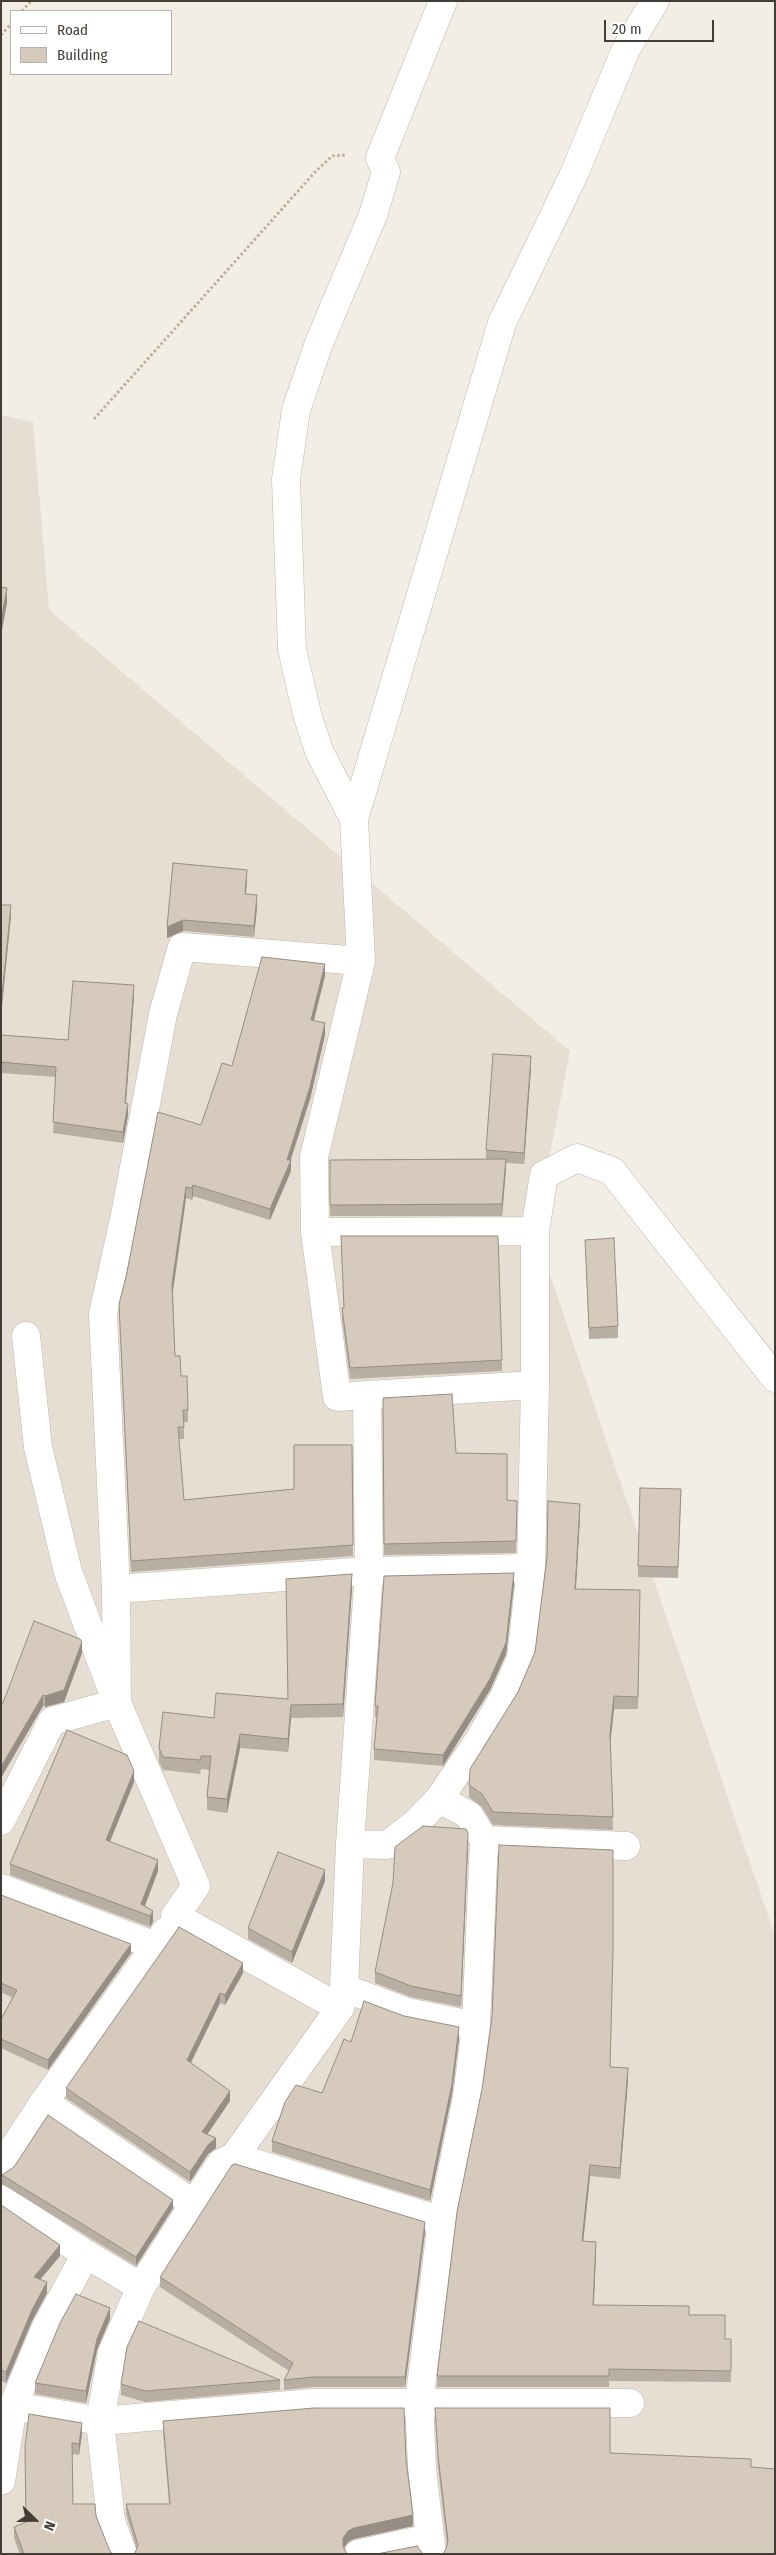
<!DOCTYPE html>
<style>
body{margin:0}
#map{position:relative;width:776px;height:2555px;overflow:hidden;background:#f2ede5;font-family:"Fira Sans Condensed",sans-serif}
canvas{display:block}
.frame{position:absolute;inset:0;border:2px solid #443d35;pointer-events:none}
.legend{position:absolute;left:10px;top:10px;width:162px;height:65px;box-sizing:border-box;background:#fff;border:1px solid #b4b1ae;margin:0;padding:6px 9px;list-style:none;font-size:15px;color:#443d35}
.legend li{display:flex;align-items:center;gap:10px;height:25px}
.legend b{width:25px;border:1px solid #b4b1ae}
.north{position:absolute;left:10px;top:2495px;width:50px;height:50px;-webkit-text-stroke:4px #fff;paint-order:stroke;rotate:112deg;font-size:14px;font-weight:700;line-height:20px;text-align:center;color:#443d35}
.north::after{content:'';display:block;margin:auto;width:18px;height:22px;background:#443d35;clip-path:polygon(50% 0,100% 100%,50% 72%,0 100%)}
.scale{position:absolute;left:604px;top:20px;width:110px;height:22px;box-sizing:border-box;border:2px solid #443d35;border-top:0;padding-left:6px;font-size:15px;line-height:18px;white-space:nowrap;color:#443d35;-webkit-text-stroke:4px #fff;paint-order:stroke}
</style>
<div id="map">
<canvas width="776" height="2555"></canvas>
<div class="frame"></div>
<ul class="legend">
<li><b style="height:6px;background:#fff"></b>Road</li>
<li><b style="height:14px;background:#d6cabd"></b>Building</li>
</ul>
<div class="north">N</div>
<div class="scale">20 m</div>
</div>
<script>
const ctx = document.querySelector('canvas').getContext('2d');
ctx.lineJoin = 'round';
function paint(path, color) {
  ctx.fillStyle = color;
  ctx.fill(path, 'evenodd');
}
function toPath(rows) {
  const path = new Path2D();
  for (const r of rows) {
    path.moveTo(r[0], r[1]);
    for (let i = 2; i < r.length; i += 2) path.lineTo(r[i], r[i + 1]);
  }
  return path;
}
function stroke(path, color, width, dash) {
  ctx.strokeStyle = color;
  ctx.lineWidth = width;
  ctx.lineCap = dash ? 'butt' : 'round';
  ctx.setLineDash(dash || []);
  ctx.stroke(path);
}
const residential = toPath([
 [1,415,33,422,49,610,570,1051,535,1231,775,1936,775,2554,1,2554]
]);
const path = toPath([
 [22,11,31,1],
 [1,35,11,24],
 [94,419,316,171,332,156,347,155]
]);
const minor = toPath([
 [354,819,319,751,307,714,292,649,286,479,296,410,319,343,373,215,386,172,380,158,443,1],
 [315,1232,535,1231],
 [26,1336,38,1447,68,1572,117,1703,196,1886,175,1916,340,2008],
 [367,1395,535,1385],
 [116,1589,103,1314,125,1215,163,1014,182,947,361,961],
 [1,1821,52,1721,117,1703,116,1589,369,1571,531,1568],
 [484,1840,626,1846],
 [350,1844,387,1845,417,1822,439,1799,479,1740,504,1697,521,1658,531,1568,535,1385,535,1231,544,1175,577,1158,612,1171,775,1378],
 [1,1888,156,1946,165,1932],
 [344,1988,407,2012,476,2026],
 [44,2102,194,2204],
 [234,2157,442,2221],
 [1,2167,44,2102,156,1946],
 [1,2199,86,2254],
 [13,2406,100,2421,313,2403,630,2403],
 [1,2481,13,2406,46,2327,86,2254,141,2287],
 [123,2554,111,2521,100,2421,112,2353,141,2287,194,2204,221,2163,234,2157,340,2008,344,1988,350,1844,369,1571,367,1395,337,1397,315,1232,314,1157,361,961,354,819,502,323,574,174,626,49,655,1],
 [358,2554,430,2538],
 [432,2554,422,2468,419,2402,442,2221,467,2097,476,2026,484,1840,469,1815,439,1799]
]);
const wall = toPath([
 [247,881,246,894,257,907,254,937,183,931,167,938,167,927],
 [325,976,314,1020,325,1035,310,1099,291,1160,291,1171,270,1220,193,1196,192,1200,186,1198,173,1293,175,1356,181,1376,188,1410,188,1422,184,1422,184,1439,179,1439,184,1500,294,1489,352,1445,353,1556,131,1572,119,1304,201,1125,232,1066],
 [134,996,126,1104,128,1115,123,1143,53,1133,56,1077,1,1073,1,1035,68,1040],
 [531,1067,524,1164,506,1163,502,1216,330,1216,330,1160,486,1159,486,1150],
 [341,1236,502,1360,502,1371,350,1379,342,1319,342,1308,344,1308],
 [585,1240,618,1326,618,1338,589,1339],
 [383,1398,456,1453,507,1500,517,1501,516,1553,384,1555],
 [681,1489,678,1578,638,1577,638,1566],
 [580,1516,576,1589,640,1590,638,1709,614,1709,610,1743,613,1830,493,1825,482,1807,469,1797,469,1785,518,1692,535,1652],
 [514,1584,506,1654,490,1690,443,1766,374,1760,374,1749,377,1717,375,1717,375,1706],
 [352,1588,343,1717,291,1718,288,1752,240,1748,227,1813,207,1810,207,1797,209,1770,201,1769,200,1774,163,1770,159,1762,159,1748,214,1718,287,1699],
 [82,1653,64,1702,45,1707,43,1706,3,1703],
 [134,1782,110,1842,158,1871,145,1906,153,1922,150,1927,10,1875,10,1864],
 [468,1844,461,2007,411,1997,375,1983,375,1972],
 [325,1881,292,1963,248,1939,248,1928],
 [1,1895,131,1953,48,2070,1,2048,1,2019,13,1998,1,1992],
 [243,1973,225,2005,220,2003,191,2063,230,2101,207,2134,216,2148,208,2154,190,2182,66,2098,66,2088],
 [459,2038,452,2094,430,2201,272,2152,272,2141,322,2093,351,2042],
 [610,2067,628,2080,620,2179,590,2176,583,2241,596,2253,594,2305,689,2315,725,2339,731,2339,731,2382,609,2381,609,2387,437,2387,437,2376],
 [2,2175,173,2208,136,2266,2,2184],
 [1,2205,60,2256,40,2279,47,2293,32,2321,6,2383,1,2381],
 [425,2232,405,2387,313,2387,284,2390,284,2380,289,2371,160,2287,160,2277],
 [110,2319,97,2350,86,2403,35,2394,35,2383],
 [280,2380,280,2390,145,2402,121,2395,121,2384],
 [435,2408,610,2453,751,2467,446,2549,447,2546,438,2467],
 [163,2421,406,2459,413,2526,354,2539,348,2542,344,2548,135,2553,137,2550,126,2514,126,2504,169,2504,163,2431],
 [82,2434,79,2455,72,2454,73,2504,96,2516,109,2549,112,2554,20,2554,14,2538,14,2527,26,2523,25,2446]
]);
const shadedWall = toPath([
 [7,588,7,603,1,635,1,620],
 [247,870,247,881,245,905,245,894],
 [257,895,257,907,254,937,254,926],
 [11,905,11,916,1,1017,1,1006],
 [183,920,183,931,167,938,167,927],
 [325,964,325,976,311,1031,311,1020],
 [134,985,134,996,125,1114,125,1103],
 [325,1023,325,1035,310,1099,289,1164,291,1160,291,1171,270,1220,270,1209,287,1160],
 [531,1056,531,1067,524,1164,524,1153],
 [128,1104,128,1115,123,1143,123,1132],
 [506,1159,506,1170,502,1216,502,1204],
 [193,1185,193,1196,192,1200,192,1188],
 [186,1187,186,1198,172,1296,172,1284],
 [580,1504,580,1516,575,1602,575,1589],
 [514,1573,514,1584,506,1654,490,1690,443,1766,443,1755],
 [352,1574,352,1588,343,1717,343,1704],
 [82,1642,82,1653,64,1702,45,1707,45,1696],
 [43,1695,43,1706,1,1778,1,1767],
 [614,1696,614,1709,610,1746,610,1734],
 [291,1705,291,1718,288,1752,288,1739],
 [240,1734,240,1748,227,1813,227,1799],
 [134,1771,134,1782,106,1851,106,1840],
 [468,1833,468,1844,461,2007,461,1996],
 [158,1860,158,1871,142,1913,141,1904],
 [325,1870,325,1881,292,1963,292,1952],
 [153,1911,153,1922,150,1927,150,1916],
 [131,1944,131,1953,48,2070,48,2060],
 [243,1963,243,1973,225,2005,225,1995],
 [220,1993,220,2003,187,2070,187,2060],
 [459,2027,459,2038,452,2094,430,2201,430,2190],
 [628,2068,628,2080,620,2179,620,2168],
 [230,2091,230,2101,202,2142,202,2132],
 [216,2138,216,2148,208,2154,190,2182,190,2172,208,2145],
 [590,2165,590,2176,582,2253,582,2241],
 [173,2200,173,2208,136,2266,136,2257],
 [425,2222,425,2232,405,2387,405,2377],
 [596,2242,596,2253,593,2317,593,2305],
 [60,2245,60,2256,34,2287,34,2277],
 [47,2282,47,2293,32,2321,6,2383,6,2372,32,2310],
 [110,2308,110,2319,97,2350,86,2403,86,2391,97,2339],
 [82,2423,82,2434,79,2455,79,2444],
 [413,2515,413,2526,354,2539,348,2542,343,2549,343,2554,343,2538,348,2531,354,2528]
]);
const building = toPath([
 [1,587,7,588,1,620,1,587],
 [173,863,247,870,245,894,257,895,254,926,183,920,167,927,173,863],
 [1,905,11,905,1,1006,1,905],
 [262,957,325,964,311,1020,325,1023,310,1087,287,1160,291,1160,270,1209,193,1185,192,1188,186,1187,172,1284,175,1356,180,1356,181,1376,187,1376,188,1410,183,1410,184,1427,178,1427,184,1500,294,1489,294,1445,352,1445,353,1545,131,1561,119,1304,126,1277,158,1112,201,1125,222,1063,232,1066,262,957],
 [73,981,134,985,125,1103,128,1104,123,1132,53,1122,56,1067,1,1062,1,1035,68,1040,73,981],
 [493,1054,531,1056,524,1153,486,1150,493,1054],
 [506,1159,502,1204,330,1205,330,1160,506,1159],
 [341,1236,498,1236,502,1360,350,1368,342,1308,344,1308,341,1236],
 [614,1238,618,1326,589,1328,585,1240,614,1238],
 [452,1394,456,1453,507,1454,507,1500,517,1501,516,1541,384,1544,383,1398,452,1394],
 [640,1488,681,1489,678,1567,638,1566,640,1488],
 [548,1501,580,1504,575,1589,640,1590,638,1697,614,1696,610,1734,613,1817,493,1812,482,1794,469,1785,470,1769,518,1692,535,1652,547,1557,548,1501],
 [514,1573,506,1643,490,1679,443,1755,374,1749,378,1706,375,1706,384,1576,514,1573],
 [352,1574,343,1704,291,1705,288,1739,240,1734,227,1799,207,1797,211,1756,201,1756,200,1760,163,1757,159,1748,163,1712,214,1718,216,1693,288,1699,286,1579,352,1574],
 [34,1621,80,1639,82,1642,64,1690,45,1696,43,1695,1,1767,1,1702,3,1703,34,1621],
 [67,1730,127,1755,134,1771,106,1840,158,1860,141,1904,153,1911,150,1916,10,1864,67,1730],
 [423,1826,466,1829,468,1833,461,1996,411,1986,375,1972,393,1883,395,1847,423,1826],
 [499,1845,613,1850,613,1950,610,2067,628,2068,620,2168,590,2165,582,2241,596,2242,593,2305,689,2306,689,2315,725,2315,725,2339,731,2339,731,2371,609,2369,609,2376,437,2376,457,2212,482,2089,492,2017,499,1845],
 [278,1852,325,1870,292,1952,248,1928,278,1852],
 [1,1895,131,1944,48,2060,1,2039,1,2019,17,1990,1,1983,1,1895],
 [179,1927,243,1963,225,1995,220,1993,187,2060,230,2091,202,2132,216,2138,208,2145,190,2172,66,2088,179,1927],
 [364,2001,404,2016,459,2027,452,2084,430,2190,272,2141,285,2102,296,2085,322,2093,344,2039,351,2042,364,2001],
 [48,2115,173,2200,136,2257,2,2175,14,2167,48,2115],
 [235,2164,425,2222,405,2377,313,2377,284,2380,293,2363,160,2277,232,2165,235,2164],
 [1,2205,60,2245,34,2277,47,2282,32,2310,6,2372,1,2370,1,2205],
 [76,2294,110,2308,97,2339,86,2391,35,2383,60,2323,76,2294],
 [139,2321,280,2380,145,2391,121,2384,127,2347,139,2321],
 [314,2408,404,2408,406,2459,413,2515,354,2528,348,2531,343,2538,343,2546,347,2554,134,2554,135,2553,138,2545,126,2504,170,2504,163,2421,314,2408],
 [435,2408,610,2408,610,2453,751,2459,751,2467,775,2469,775,2554,443,2554,446,2549,448,2541,438,2456,435,2408],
 [29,2414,82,2423,79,2444,72,2443,73,2504,95,2504,96,2516,109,2549,112,2554,24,2554,14,2527,26,2522,25,2446,29,2414],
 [417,2546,423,2554,377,2554,417,2546]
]);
paint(residential, '#e6ded3');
stroke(minor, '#c0b7ab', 29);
stroke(path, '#beae99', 3, [2.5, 2.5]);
stroke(minor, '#fff', 28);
paint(wall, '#b8aea3');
paint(shadedWall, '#968d84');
paint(building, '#d6cabd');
stroke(building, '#968d84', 1);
</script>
